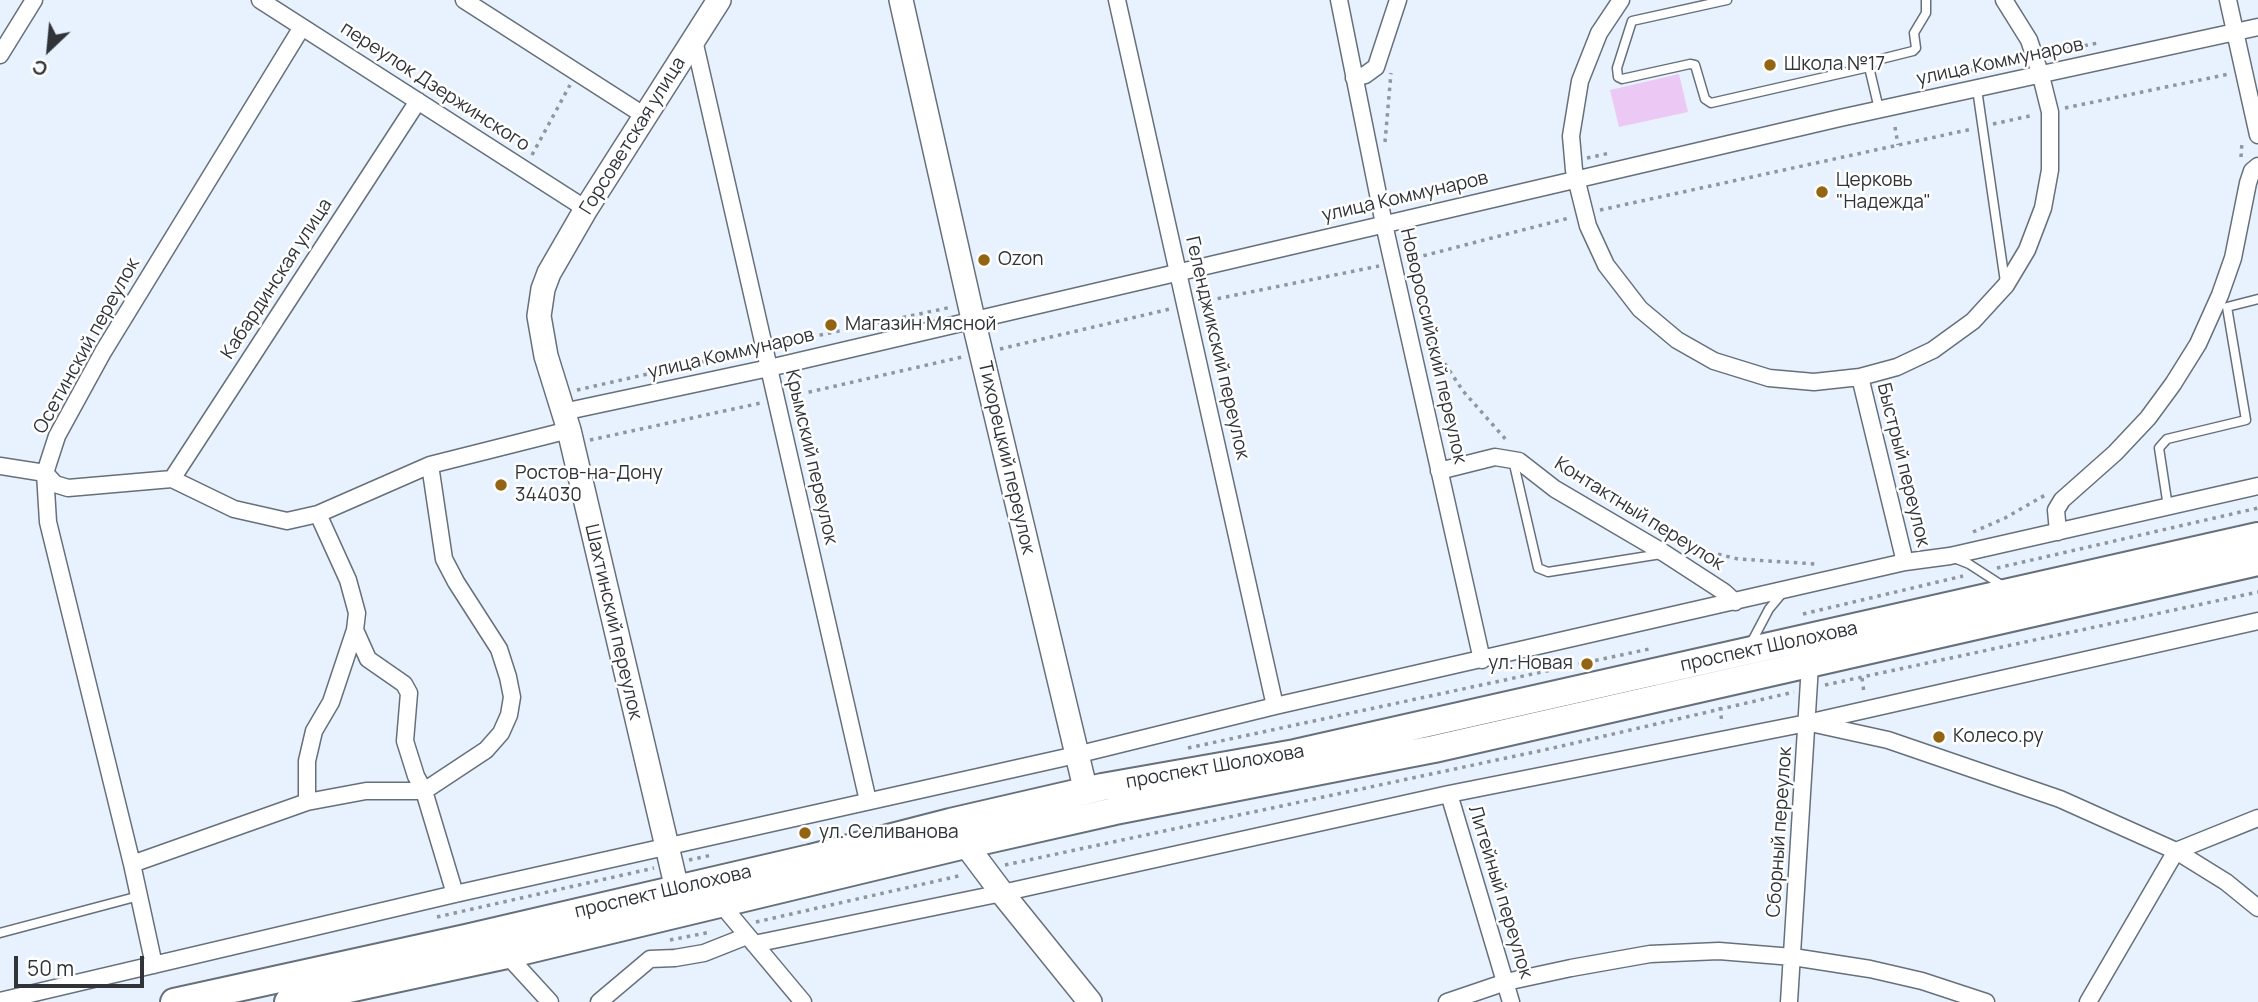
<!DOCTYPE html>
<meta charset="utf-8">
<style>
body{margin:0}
#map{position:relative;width:2258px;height:1002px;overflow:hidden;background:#e7f2fe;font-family:Manrope,sans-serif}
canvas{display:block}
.north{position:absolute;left:14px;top:14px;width:70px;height:70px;-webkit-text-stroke:5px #fff;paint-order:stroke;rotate:206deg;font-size:19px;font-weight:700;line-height:28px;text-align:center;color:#303439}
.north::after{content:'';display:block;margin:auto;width:24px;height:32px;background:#303439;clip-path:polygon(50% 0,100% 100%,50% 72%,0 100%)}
.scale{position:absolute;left:14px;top:956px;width:130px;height:32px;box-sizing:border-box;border:4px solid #303439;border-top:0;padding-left:9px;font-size:21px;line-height:24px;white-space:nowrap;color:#303439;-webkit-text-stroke:5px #fff;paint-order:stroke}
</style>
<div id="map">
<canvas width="2258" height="1002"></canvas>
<div class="north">С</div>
<div class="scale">50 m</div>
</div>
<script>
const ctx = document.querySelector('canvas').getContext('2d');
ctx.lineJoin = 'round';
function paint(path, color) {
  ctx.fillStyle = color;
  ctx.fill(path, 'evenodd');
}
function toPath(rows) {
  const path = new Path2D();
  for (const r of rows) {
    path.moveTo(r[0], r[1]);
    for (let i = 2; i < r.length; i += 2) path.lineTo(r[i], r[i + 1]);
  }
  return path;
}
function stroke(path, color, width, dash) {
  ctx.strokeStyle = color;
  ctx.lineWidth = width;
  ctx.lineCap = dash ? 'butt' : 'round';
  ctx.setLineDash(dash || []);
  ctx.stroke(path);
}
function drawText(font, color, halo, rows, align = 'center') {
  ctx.font = font + ' Manrope,sans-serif';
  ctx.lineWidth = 5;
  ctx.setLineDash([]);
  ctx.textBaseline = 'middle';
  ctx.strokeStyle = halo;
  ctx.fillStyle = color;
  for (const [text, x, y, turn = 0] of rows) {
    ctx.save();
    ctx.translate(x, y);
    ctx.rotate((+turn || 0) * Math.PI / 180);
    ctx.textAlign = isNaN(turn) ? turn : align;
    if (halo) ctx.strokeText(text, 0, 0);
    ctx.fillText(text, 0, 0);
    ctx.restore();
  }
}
const green = toPath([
 [1679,74,1688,112,1619,127,1610,90]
]);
const path = toPath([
 [2051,52,2098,43],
 [1928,80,2019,59],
 [2065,108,2229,74],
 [1993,124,2034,115],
 [1895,127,1898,145],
 [1385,142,1391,73],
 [532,155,570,85],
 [2241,157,2242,141],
 [1587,158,1610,153],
 [1600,210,1972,129],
 [1407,260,1569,218],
 [1201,302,1379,266],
 [1426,335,1463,391,1508,442],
 [778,344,952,307],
 [1000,349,1170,309],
 [577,390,750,351],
 [792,396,962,357],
 [590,440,761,403],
 [1973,532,2005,518,2047,494],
 [1685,546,1738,559,1816,564],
 [1997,568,2258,508],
 [1803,614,1963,576],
 [1862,678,1864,693],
 [1825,685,2258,592],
 [1720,707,1722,724],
 [1188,748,1649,649],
 [689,860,712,855],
 [1005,865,1553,748,1794,692],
 [437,917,654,868],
 [756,922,963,875],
 [670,940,711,932]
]);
const lane = toPath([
 [1727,0,1632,21,1617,68,1618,77,1622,79,1690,64,1695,65,1705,99,1711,103,1869,67,1877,60,1913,51,1916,48,1914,33,1926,13,1926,0],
 [1869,67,1879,109],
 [1977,89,2005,282],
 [1513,460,1538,568,1548,572,1661,554],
 [2168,507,2159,448,2167,439,2246,420,2227,307,2258,299],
 [1954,558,1969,564,2003,586],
 [1750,645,1769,609,1784,591],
 [0,933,139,896]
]);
const street = toPath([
 [260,0,586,209],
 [464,0,645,116],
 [1117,0,1275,706],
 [1339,0,1384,224,1482,660],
 [1621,0,1599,33,1580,81,1571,136,1574,170,1588,226,1606,265,1640,309,1677,340,1714,361,1769,378,1814,382,1860,377,1897,367,1933,350,1973,321,2006,285,2027,250,2043,208,2050,170,2050,112,2041,76,2029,40,2004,0],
 [2228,0,2258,135],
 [694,40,868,801],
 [0,55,34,0],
 [1354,78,1365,75,1376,67,1398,0],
 [1860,377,1905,562],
 [563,412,769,368,1840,118,2258,27],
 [0,466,45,473,55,484,68,488,172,479,234,509,287,521,318,514,430,465,569,430],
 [1439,471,1495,457,1519,461,1555,489,1664,553,1724,592,1735,602],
 [172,479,418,101],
 [318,514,348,580,357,613,355,630,368,659,404,684,409,693,405,741,416,776,424,791,455,894],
 [2058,532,2056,510,2062,500,2115,453,2148,418,2173,384,2198,344,2220,295,2233,258,2248,183,2252,171,2258,166],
 [1815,724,1888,740,2060,799,2176,851,2226,882,2258,908],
 [1449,794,1511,1002],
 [307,802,307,761,314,731,331,702,355,630],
 [132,864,307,802,366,791,424,791,486,750,501,733,509,715,512,697,508,677,499,649,456,582,444,559,430,465],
 [721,904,803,1002],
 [754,944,1002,893,1449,794,1807,723,2258,621],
 [507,955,550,1002],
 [154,965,132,864,48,522,45,473,57,436,103,352,302,27],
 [0,1001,455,894,1076,755,1275,706,1905,562,1950,556,2258,486],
 [599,1002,650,959,675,958,704,953,747,936],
 [1447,1002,1506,982,1571,968,1650,954,1719,951,1793,957,1870,969,1922,981,1986,1002],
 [1789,1002,1810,665],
 [2088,1002,2176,851,2258,818]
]);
const secondary = toPath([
 [901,0,973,319,1086,792],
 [957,833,1002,893,1090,1002],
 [677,889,569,430,546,356,539,316,543,289,549,273,586,209,719,0]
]);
const primary = toPath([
 [174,1002,466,938,810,858,950,822,1102,787,1295,753,2258,536],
 [288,1002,507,955,965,845,1115,811,1434,749,2258,562]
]);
const markers = [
 [1770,65,7,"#936411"],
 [1822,192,7,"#936411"],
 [984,260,7,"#936411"],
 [831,325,7,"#936411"],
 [501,485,7,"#936411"],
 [1587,664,7,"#936411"],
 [1939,737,7,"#936411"],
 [805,833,7,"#936411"]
];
const streetNames = [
 ["улица Коммунаров",2000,62,-12],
 ["переулок Дзержинского",435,87,33],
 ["Горсоветская улица",633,136,-58],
 ["улица Коммунаров",1405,197,-13],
 ["Кабардинская улица",277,279,-57],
 ["Осетинский переулок",87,346,-61],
 ["Новороссийский переулок",1433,346,77],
 ["Геленджикский переулок",1217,348,77],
 ["улица Коммунаров",731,354,-13],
 ["Крымский переулок",811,457,77],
 ["Тихорецкий переулок",1006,458,77],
 ["Быстрый переулок",1903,465,76],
 ["Контактный переулок",1639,514,32],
 ["Шахтинский переулок",613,622,77],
 ["проспект Шолохова",1769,647,-12],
 ["проспект Шолохова",1215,767,-10],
 ["Сборный переулок",1780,832,-86],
 ["проспект Шолохова",663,892,-13],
 ["Литейный переулок",1500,892,73]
];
const poiNames = [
 ["Школа №17",1784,65],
 ["Церковь",1836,181],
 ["\"Надежда\"",1836,203],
 ["Ozon",998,260],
 ["Магазин Мясной",845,325],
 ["Ростов-на-Дону",515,474],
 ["344030",515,496],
 ["ул. Новая",1573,664,"right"],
 ["Колесо.ру",1953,737],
 ["ул. Селиванова",819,833]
];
paint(green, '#ecc9f4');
stroke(lane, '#66707a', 11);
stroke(street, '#66707a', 19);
stroke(secondary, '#66707a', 26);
stroke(primary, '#66707a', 30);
stroke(path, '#8e969e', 3.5, [3.5, 5]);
stroke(lane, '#fff', 8);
stroke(street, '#fff', 16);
stroke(secondary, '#fff', 23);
stroke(primary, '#fff', 26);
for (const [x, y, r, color] of markers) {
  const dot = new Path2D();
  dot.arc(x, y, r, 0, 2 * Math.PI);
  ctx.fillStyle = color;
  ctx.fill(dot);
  stroke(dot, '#fff', 2.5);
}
drawText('19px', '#303439', '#fff', streetNames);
drawText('19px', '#303439', '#fff', poiNames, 'left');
</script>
